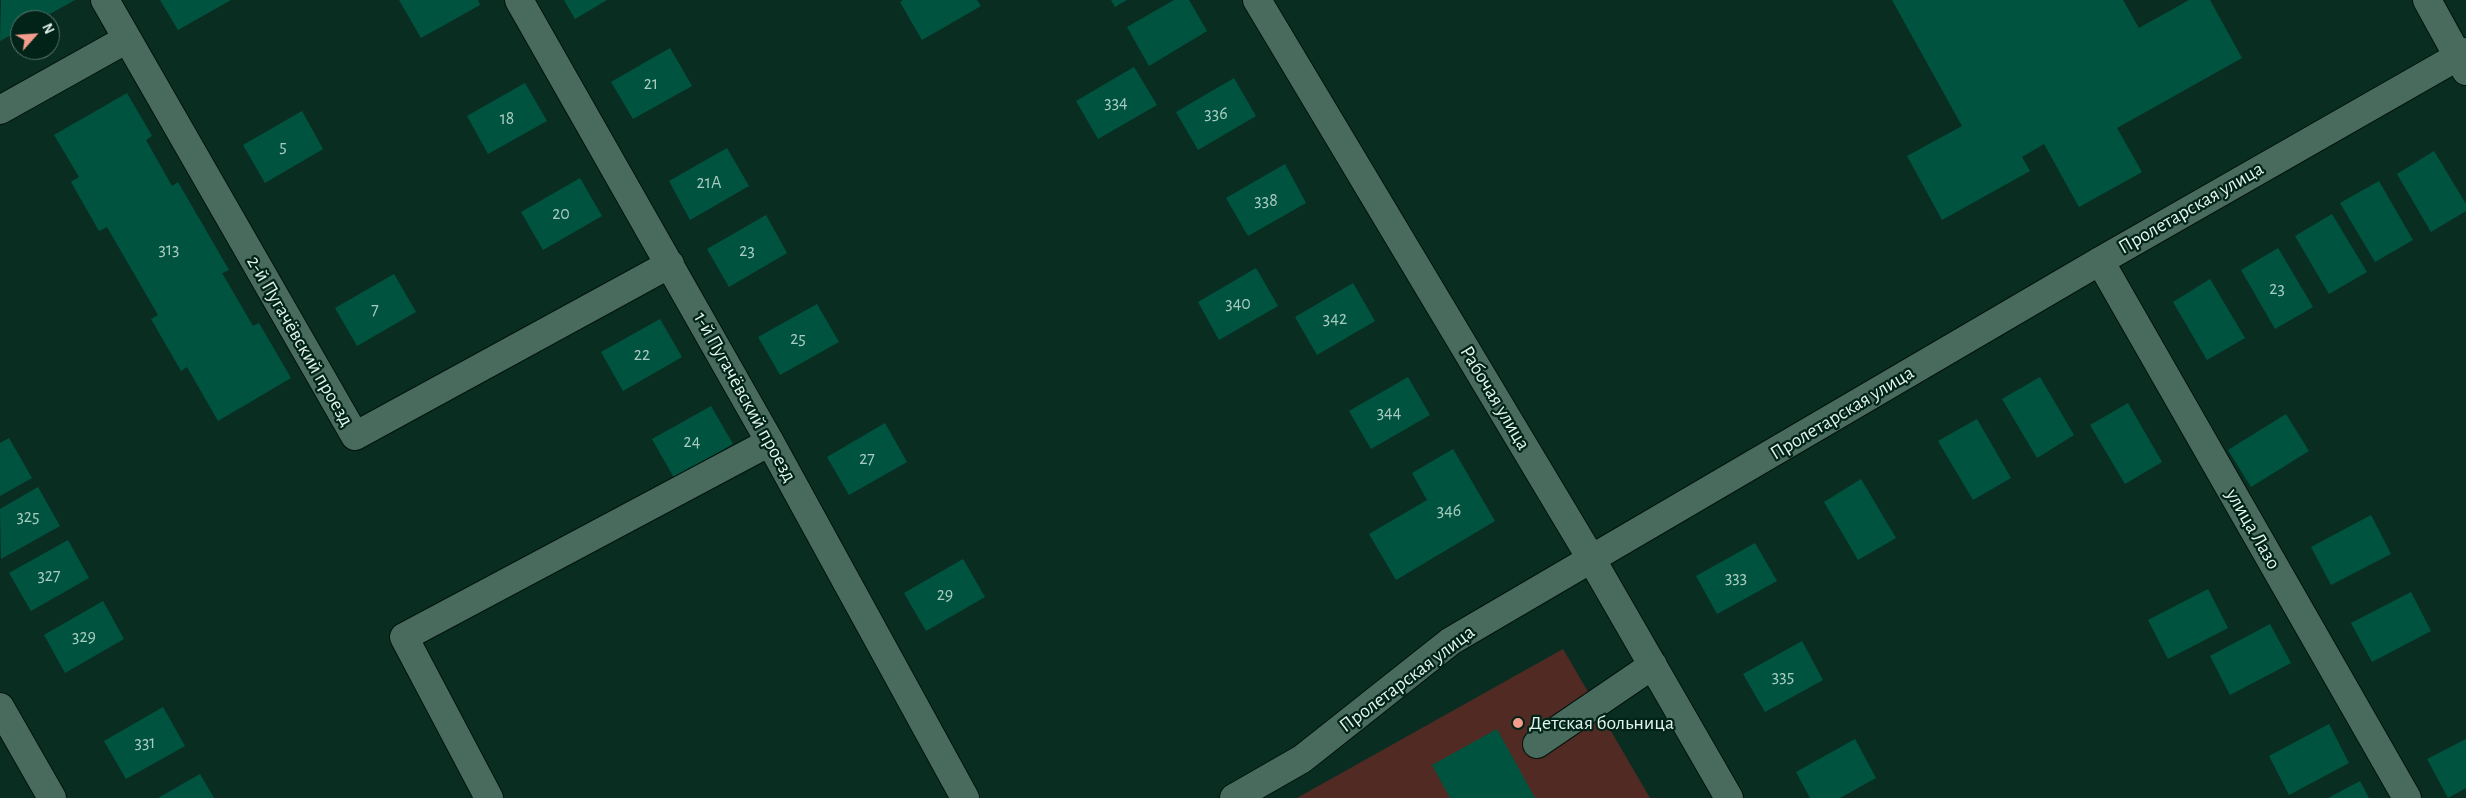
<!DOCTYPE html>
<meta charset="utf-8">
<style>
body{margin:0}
#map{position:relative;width:2466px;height:798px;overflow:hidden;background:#0a2d22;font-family:"Alegreya Sans",sans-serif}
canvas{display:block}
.north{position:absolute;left:10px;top:10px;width:50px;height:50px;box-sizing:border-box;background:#012318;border:1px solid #5b776d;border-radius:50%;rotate:64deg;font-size:14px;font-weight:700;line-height:20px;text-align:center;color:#e1f4ec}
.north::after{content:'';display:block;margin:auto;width:18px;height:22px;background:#f49d8c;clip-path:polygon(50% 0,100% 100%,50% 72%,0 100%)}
</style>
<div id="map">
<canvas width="2466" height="798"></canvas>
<div class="north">N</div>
</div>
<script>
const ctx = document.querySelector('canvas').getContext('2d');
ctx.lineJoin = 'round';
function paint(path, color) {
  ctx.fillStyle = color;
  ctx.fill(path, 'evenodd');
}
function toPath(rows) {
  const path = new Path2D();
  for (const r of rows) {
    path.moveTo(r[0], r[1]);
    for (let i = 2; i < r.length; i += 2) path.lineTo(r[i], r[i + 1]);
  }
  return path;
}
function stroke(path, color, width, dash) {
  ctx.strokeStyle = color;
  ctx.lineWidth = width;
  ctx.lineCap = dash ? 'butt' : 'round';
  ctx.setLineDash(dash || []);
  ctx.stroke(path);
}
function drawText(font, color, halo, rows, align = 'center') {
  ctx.font = font + ' "Alegreya Sans",sans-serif';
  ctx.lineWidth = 4.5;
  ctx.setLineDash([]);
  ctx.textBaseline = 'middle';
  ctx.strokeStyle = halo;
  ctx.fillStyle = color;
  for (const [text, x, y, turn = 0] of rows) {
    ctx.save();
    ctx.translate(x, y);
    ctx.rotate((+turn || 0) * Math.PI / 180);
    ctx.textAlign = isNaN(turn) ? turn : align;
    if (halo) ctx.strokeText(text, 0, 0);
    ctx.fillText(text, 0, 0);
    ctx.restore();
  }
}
const green = toPath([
 [1563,649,1650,798,1297,798]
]);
const building = toPath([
 [1,0,75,0,39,20,20,20,20,30,0,41],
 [160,0,231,0,178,30],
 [399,0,478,0,480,5,421,38],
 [564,0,607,0,575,19],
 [903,0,977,0,981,6,922,40,900,2],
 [1111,0,1127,0,1115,7],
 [1174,0,1189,0,1207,31,1149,66,1127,27],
 [1892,0,2123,0,2139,28,2189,0,2210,0,2242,58,2117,128,2142,172,2079,207,2044,144,2022,157,2030,171,1942,220,1907,156,1962,126],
 [670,48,692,86,633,119,611,82],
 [1134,67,1157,105,1098,139,1076,101],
 [1234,78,1256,116,1198,150,1176,112],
 [525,83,547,121,488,154,467,116],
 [127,93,152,136,146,140,172,186,178,182,229,270,222,273,253,326,259,323,291,378,218,421,187,367,181,371,151,319,158,315,107,227,99,231,71,182,79,177,54,135],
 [302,111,323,149,265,183,243,145],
 [727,148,749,186,690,220,669,181],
 [2434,151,2466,204,2466,211,2431,232,2397,174],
 [1285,164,1306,203,1248,236,1226,198],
 [580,178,602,216,543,250,521,212],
 [2379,181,2413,240,2375,262,2340,203],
 [2332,214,2367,272,2329,294,2295,236],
 [766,215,787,253,729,287,707,249],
 [2278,248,2313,307,2275,329,2241,270],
 [1256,268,1278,306,1219,340,1198,302],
 [394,274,416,312,357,346,335,308],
 [2210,279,2245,338,2207,360,2173,302],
 [1353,283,1375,321,1317,355,1295,317],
 [817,304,839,342,780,375,758,337],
 [660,319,682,357,623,391,601,352],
 [1408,377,1430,415,1371,449,1349,411],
 [2040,377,2074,435,2037,458,2002,399],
 [2128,403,2162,462,2125,484,2090,425],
 [711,406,733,444,674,478,652,439],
 [2286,414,2309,451,2251,487,2228,450],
 [1977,419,2011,478,1973,500,1938,441],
 [885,423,907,462,849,495,827,457],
 [9,438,32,478,0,496,0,443],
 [1453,449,1495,521,1396,580,1369,534,1427,500,1412,473],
 [1861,479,1896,538,1858,560,1824,502],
 [38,487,60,526,1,559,0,509],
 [2371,515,2391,554,2331,585,2311,547],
 [68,540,89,578,31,611,9,573],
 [1755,543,1777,581,1717,614,1696,576],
 [963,559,985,597,926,631,904,593],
 [2208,589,2228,628,2168,659,2148,620],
 [2411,592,2431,631,2372,662,2351,623],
 [103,601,124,639,65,673,44,635],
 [2270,624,2291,663,2230,695,2210,656],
 [1802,641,1823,680,1765,712,1743,674],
 [163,707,185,746,126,779,104,741],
 [2329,724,2349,763,2289,795,2269,756],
 [1497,729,1535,798,1450,798,1432,765],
 [1855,739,1876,778,1840,798,1810,798,1796,772],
 [2466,739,2466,788,2448,798,2427,759],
 [200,774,214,798,158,798],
 [2360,781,2369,798,2328,798]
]);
const minor = toPath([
 [105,0,355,436,670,264],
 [519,0,770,442,965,798],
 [1257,0,1592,560,1729,798],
 [2427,0,2466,71],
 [0,110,127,39],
 [2100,261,2407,798],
 [0,707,52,798],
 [1537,744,1653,665],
 [489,798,404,637,770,442],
 [1234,798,1302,759,1451,641,2100,261,2466,52]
]);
const markers = [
 [1518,723,6,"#f49d8c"]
];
const numberNames = [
 ["21",651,84],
 ["334",1116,103],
 ["336",1216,114],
 ["18",507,119],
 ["5",283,147],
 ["21А",709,183],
 ["338",1266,201],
 ["20",561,214],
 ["313",169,250],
 ["23",747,251],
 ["23",2277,289],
 ["340",1238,304],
 ["7",375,310],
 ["342",1335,319],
 ["25",798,339],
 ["22",642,355],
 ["344",1389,413],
 ["24",692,442],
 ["27",867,459],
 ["346",1449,511],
 ["325",28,517],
 ["327",49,576],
 ["333",1736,578],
 ["29",945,595],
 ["329",84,637],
 ["335",1783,677],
 ["331",145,743]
];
const streetNames = [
 ["Пролетарская улица",2191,208,-30],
 ["2-й Пугачёвский проезд",300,341,60],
 ["1-й Пугачёвский проезд",745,397,61],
 ["Рабочая улица",1495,398,59],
 ["Пролетарская улица",1842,413,-31],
 ["улица Лазо",2253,529,60],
 ["Пролетарская улица",1407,679,-37]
];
const poiNames = [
 ["Детская больница",1529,723]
];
paint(green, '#512b23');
paint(building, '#00543f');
stroke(minor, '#00130c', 30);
stroke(minor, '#496b5e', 28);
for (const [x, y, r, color] of markers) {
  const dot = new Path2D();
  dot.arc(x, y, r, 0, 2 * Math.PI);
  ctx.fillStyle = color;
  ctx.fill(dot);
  stroke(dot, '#012318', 2);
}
drawText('18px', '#a9ccc1', null, numberNames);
drawText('20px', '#e1f4ec', '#012318', streetNames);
drawText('20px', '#e1f4ec', '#012318', poiNames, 'left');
</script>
